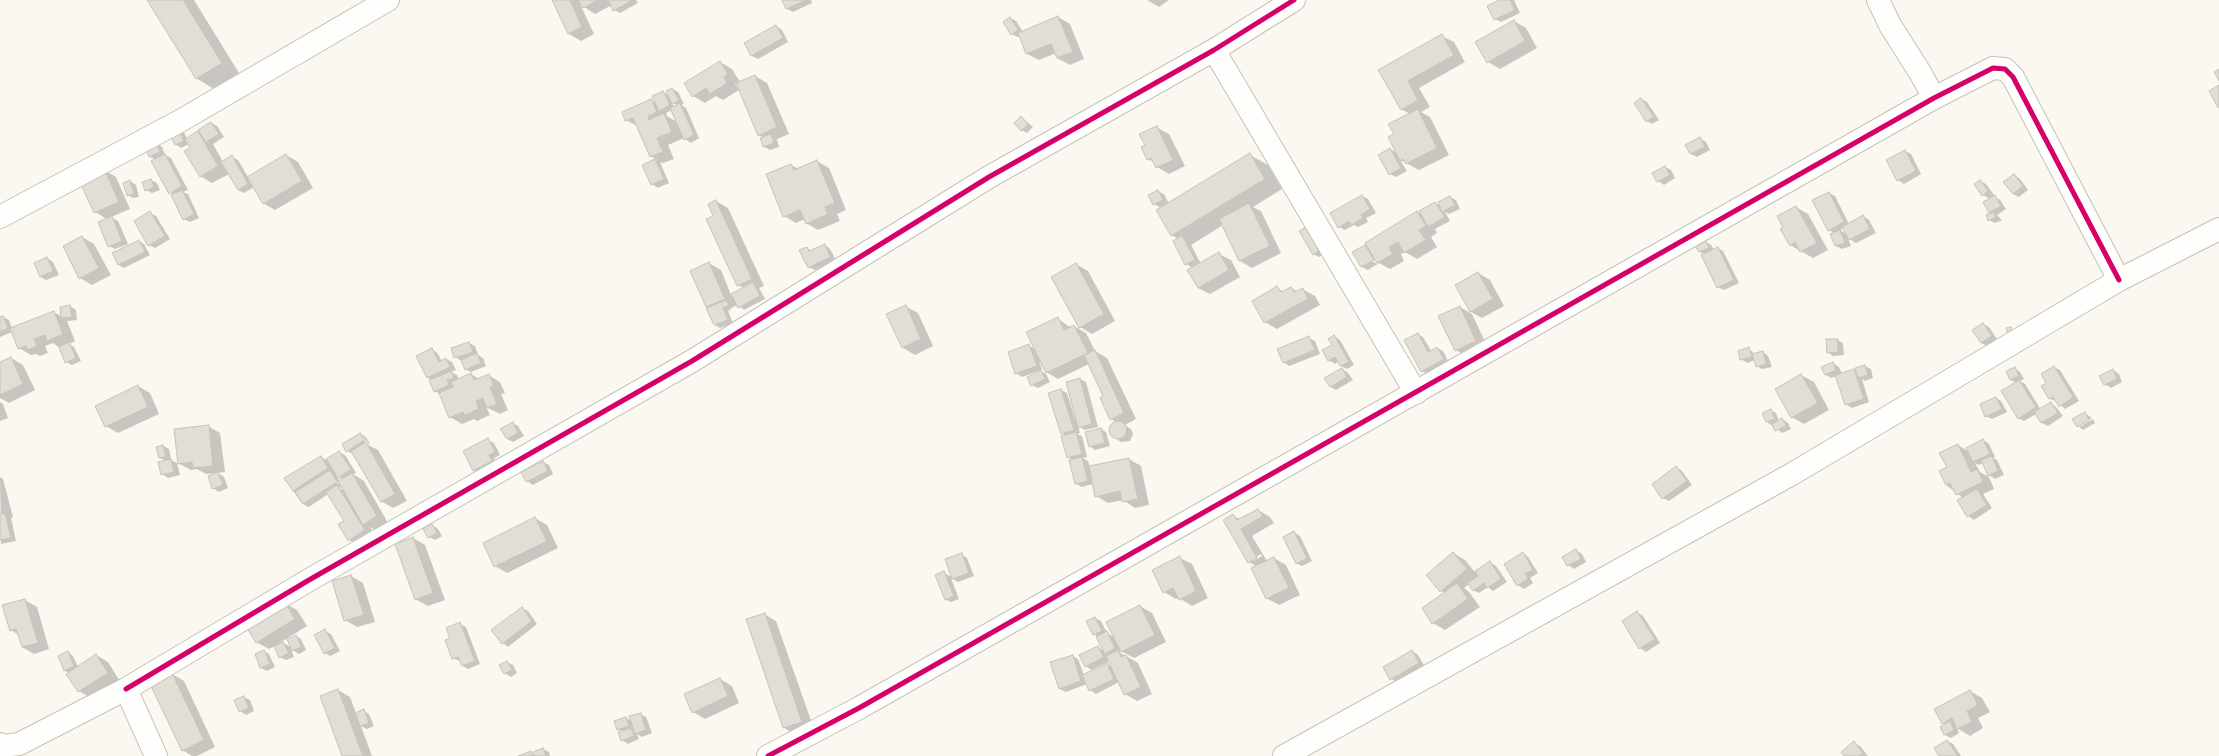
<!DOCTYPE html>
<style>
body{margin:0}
canvas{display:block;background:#fbf8f1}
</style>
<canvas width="2219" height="756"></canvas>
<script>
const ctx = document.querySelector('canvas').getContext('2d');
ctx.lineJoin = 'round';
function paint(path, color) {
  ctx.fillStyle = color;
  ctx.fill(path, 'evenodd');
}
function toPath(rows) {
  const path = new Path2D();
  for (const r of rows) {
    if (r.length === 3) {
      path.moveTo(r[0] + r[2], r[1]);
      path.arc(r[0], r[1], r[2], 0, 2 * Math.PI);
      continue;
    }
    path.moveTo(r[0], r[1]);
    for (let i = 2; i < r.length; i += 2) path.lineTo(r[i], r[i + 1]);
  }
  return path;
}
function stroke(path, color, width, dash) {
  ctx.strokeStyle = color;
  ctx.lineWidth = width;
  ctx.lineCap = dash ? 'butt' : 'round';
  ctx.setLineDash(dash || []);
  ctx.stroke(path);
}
const shadow = toPath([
 [148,0,194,0,239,73,214,89,196,78],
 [553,0,636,0,638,3,620,13,614,10,612,5,595,14,580,4,594,34,581,41,569,34],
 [783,0,811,0,812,3,793,12,787,9],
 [1147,0,1169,0,1159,7],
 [1502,0,1514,0,1520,13,1501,22,1495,19],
 [1058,17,1070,24,1084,59,1070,65,1057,58,1056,53,1039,60,1027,54,1020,36,1017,37,1012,34,1010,18,1016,21,1023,32],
 [1514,21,1526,28,1537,48,1500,69,1488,62],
 [776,26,782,30,788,42,758,59,752,56,745,43],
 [1442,36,1454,42,1465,62,1419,88,1430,107,1421,112,1430,117,1449,155,1419,170,1400,160,1407,171,1396,177,1390,174,1390,149,1397,153,1395,135,1410,114,1401,109,1380,70],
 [720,62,732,69,740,82,755,76,767,83,789,134,777,139,779,147,770,150,764,147,761,139,764,138,759,135,737,83,735,84,739,90,723,100,716,96,705,103,693,96],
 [672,89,678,92,684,104,681,105,686,108,699,138,691,143,684,138,668,145,674,159,663,163,660,162,669,183,658,188,652,184,644,166,657,160,651,156,637,126,626,120,651,100,657,104,663,92,670,96],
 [672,102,678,106,674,107],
 [672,110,677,122,667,116,666,113],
 [1641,99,1647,102,1659,120,1652,124,1647,121],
 [1021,117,1033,127,1027,133,1021,130],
 [211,123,217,126,224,137,213,144,223,162,232,157,238,160,248,177,286,155,298,162,313,188,275,210,263,203,254,187,244,193,238,190,229,174,212,183,200,176,189,144,181,148,175,144,178,129,184,132,187,139,198,133,203,136],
 [1156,127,1169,134,1185,166,1169,174,1157,167,1154,162,1148,159],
 [1700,138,1706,142,1710,150,1697,157,1691,154,1687,145],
 [156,143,162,147,165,155,171,158,188,190,183,192,188,194,199,218,190,222,184,219,156,160,150,157],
 [1905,151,1911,154,1921,174,1904,184,1898,180],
 [1250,155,1268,165,1282,189,1253,207,1261,211,1281,253,1252,268,1240,261,1223,225,1191,245,1201,264,1219,254,1231,260,1240,277,1210,294,1198,288,1193,268,1186,264,1178,239,1172,235,1161,208,1154,204,1149,195,1158,191,1164,194,1169,204],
 [817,161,829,168,846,210,837,214,840,221,818,230,806,223,805,219,796,223,784,216,791,165,799,169],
 [1665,167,1671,170,1675,178,1664,185,1658,181],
 [104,170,116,177,130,209,111,217,118,221,128,244,115,249,109,246,107,219,95,212],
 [2014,175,2020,179,2028,190,2019,197,2013,194],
 [151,180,157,183,160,190,152,193,146,190],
 [130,181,136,185,139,197,133,198,127,195],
 [1980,181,1986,184,1994,195,1991,199,1995,197,2000,200,2006,209,1997,215,2002,220,1995,223,1989,220,1992,214,1990,212,1990,199,1983,195],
 [1829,193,1835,196,1849,224,1863,216,1869,220,1876,233,1856,243,1848,238,1851,246,1842,249,1836,246,1832,234,1834,233,1829,230],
 [1844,228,1848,235,1840,230],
 [1362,196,1368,199,1376,213,1366,218,1368,222,1358,227,1354,225,1345,230,1339,227],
 [1450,197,1456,200,1460,209,1449,214,1445,212,1450,221,1435,229,1437,233,1431,237,1437,247,1417,259,1405,252,1401,254,1404,261,1390,269,1379,263,1368,270,1362,267,1365,246,1369,248,1417,212,1423,215,1435,203,1441,206],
 [1370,257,1377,261,1377,264,1369,259],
 [716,201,728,208,764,286,759,288,765,299,744,310,738,305,733,307,728,311,733,323,720,328,715,325,709,308,691,271,709,263,721,270,731,295,744,288,738,285,715,216],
 [1796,207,1808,214,1828,250,1813,258,1790,245,1785,227],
 [150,213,156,216,170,239,155,248,149,245],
 [1300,231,1330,251,1319,257,1313,254],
 [82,237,94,244,111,275,92,285,80,278],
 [139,241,144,244,150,255,124,268,119,265],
 [1706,242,1711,245,1714,250,1718,248,1723,251,1739,283,1724,290,1718,287,1704,254,1700,252,1697,246],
 [825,245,830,249,836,260,815,270,809,267,807,248,812,251],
 [47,258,53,262,59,275,46,280,41,277],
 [1076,264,1088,271,1115,321,1092,334,1080,327],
 [1478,273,1490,280,1504,306,1482,318,1471,312,1456,285],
 [1277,288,1284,292,1291,288,1298,292,1302,289,1315,296,1320,305,1277,329,1265,322],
 [70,306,76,310,77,320,67,321,75,341,69,344,74,347,81,361,72,365,66,362,60,348,53,343,45,346,48,353,40,356,36,354,31,355,19,348,12,332,0,337,0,318,3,317,9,320,12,328,54,312,62,317,61,307],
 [905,306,918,313,933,346,915,355,903,348,888,315],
 [1460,307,1472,314,1488,348,1468,357,1456,350],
 [1057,318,1071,328,1074,326,1086,333,1095,351,1107,358,1136,419,1125,425,1131,429,1133,434,1130,441,1121,442,1111,435,1112,424,1118,423,1111,419,1105,397,1089,364,1058,379,1046,372,1039,361,1042,369,1039,370,1046,374,1050,382,1038,388,1032,385,1038,371,1022,377,1016,373,1029,346,1035,349],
 [1983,324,1989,327,1997,339,1987,346,1981,343],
 [1417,334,1423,337,1431,351,1437,348,1443,351,1449,363,1428,374,1422,371],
 [1334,336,1340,340,1354,365,1347,369,1341,366,1339,361,1335,364,1329,360],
 [1309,338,1315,341,1320,354,1289,366,1283,362],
 [1837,340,1843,343,1844,355,1833,356,1828,352],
 [469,343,475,346,478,355,483,358,486,366,471,372,465,369,462,361,455,357],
 [432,349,437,353,442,361,446,359,452,362,456,370,451,372,457,375,459,380,471,374,479,379,488,375,500,382,505,393,501,394,508,410,500,414,486,407,490,415,477,421,474,419,462,424,450,417,440,394,434,391,432,380,428,378,417,356],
 [1749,349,1755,354,1763,352,1768,356,1772,367,1762,369,1757,366,1755,360,1747,363,1741,359],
 [11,358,23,365,35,390,9,403,0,398,0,364],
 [1833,363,1839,367,1842,374,1854,370,1857,372,1865,366,1871,369,1873,378,1865,381,1862,379,1869,402,1852,408,1846,404,1837,376,1831,378,1826,375],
 [2054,367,2060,370,2079,401,2065,409,2056,401,2050,399,2047,383],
 [2015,368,2020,372,2024,379,2020,381,2025,384,2041,410,2051,403,2056,407,2063,416,2048,426,2042,423,2036,414,2024,421,2018,418,2016,383,2011,380],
 [1342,369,1347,372,1353,380,1336,390,1331,387,1326,379],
 [2113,370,2119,374,2122,382,2111,388,2105,384],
 [1801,375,1814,382,1829,410,1804,424,1792,417,1776,389],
 [1080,379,1086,382,1098,427,1085,430,1078,426,1080,433,1077,434,1082,436,1087,457,1083,458,1088,461,1090,467,1129,459,1141,466,1149,505,1135,508,1123,500,1108,503,1096,496,1093,484,1082,487,1076,484,1070,461,1073,460,1068,457,1066,436,1062,433,1061,390,1067,393,1075,419,1077,419],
 [138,386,150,393,159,414,118,433,106,426],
 [1996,398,2001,401,2007,412,1992,419,1986,416],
 [0,402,3,404,8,418,0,421],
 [1771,410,1776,413,1779,421,1782,419,1788,423,1791,429,1782,433,1767,422],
 [2085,413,2092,418,2079,425,2079,427,2093,419,2095,423,2083,430,2078,426],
 [513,423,518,426,524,436,513,442,507,439],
 [208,426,220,433,225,472,218,473,224,477,228,488,219,492,213,488,216,473,206,474,197,469,191,470,178,463],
 [1101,429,1106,432,1110,446,1095,450,1090,446],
 [360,434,366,437,370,444,368,445,378,450,407,501,393,508,381,501,353,454,347,451],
 [362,437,364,437,369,444,367,445],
 [488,440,494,443,500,455,494,458,497,465,479,474,474,470],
 [1983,440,1989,444,1995,457,1993,458,1997,460,2004,475,1995,479,1989,475,1983,463,1979,465,1975,463,1980,472,1989,477,1994,489,1983,494,1992,508,1974,520,1968,516,1963,498,1946,485,1948,468,1958,445,1968,451],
 [163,446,169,449,171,460,177,463,180,475,168,478,162,474,166,461,160,458],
 [339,452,345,455,356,473,353,474,364,481,388,523,376,531,370,527,376,537,361,547,349,540,345,521,328,494,309,507,303,504,293,491,321,457,326,460],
 [336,476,342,479,340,481],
 [333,479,341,483,341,485,332,480],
 [342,486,345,491,339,488],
 [543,462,549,465,553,474,533,485,527,481],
 [1676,467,1682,471,1692,485,1669,501,1663,498],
 [0,477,3,479,13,517,11,518,16,541,1,544],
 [1258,510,1270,517,1274,523,1252,536,1267,561,1274,558,1286,565,1300,595,1279,605,1266,598,1256,566,1249,562,1233,515,1241,520],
 [1261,554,1262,556,1253,561,1253,559],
 [535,518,547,525,558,548,507,573,495,566],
 [432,525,438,529,442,536,435,540,429,537],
 [1294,532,1300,536,1312,561,1302,566,1296,563],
 [413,538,425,545,445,600,428,606,415,599],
 [1576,550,1582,554,1586,562,1574,569,1568,565],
 [1453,553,1465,560,1475,572,1490,562,1496,566,1507,582,1493,591,1488,587,1479,593,1473,590,1469,584,1464,588,1469,592,1480,607,1445,630,1433,623,1445,593,1441,591],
 [1523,553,1528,557,1538,573,1530,578,1533,583,1524,589,1518,585,1505,564],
 [961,554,967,558,974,576,958,582,951,578,959,599,951,602,945,599,944,573,952,577],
 [1180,558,1192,564,1208,598,1192,606,1179,598,1176,599,1164,592],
 [351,576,363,583,375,622,357,627,345,620,333,581],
 [25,600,37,607,49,649,34,654,22,647,19,635,11,630],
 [285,603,297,610,307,626,281,642,291,647,296,636,301,639,306,650,299,654,291,649,294,657,286,660,280,657,275,646,269,649,256,642],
 [1140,606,1152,613,1166,642,1134,658,1121,651,1119,652,1138,663,1152,694,1137,701,1125,694,1119,682,1096,694,1090,690,1087,684,1066,692,1060,689,1072,656,1078,659,1084,675,1107,664,1112,667,1109,661,1091,670,1086,666,1098,647,1104,651,1098,637,1094,634,1095,618,1101,621,1107,633,1114,637],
 [522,608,528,611,537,624,508,647,503,643],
 [1637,612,1643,616,1660,643,1646,652,1640,648,1623,621],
 [764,614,776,621,814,729,796,735,784,728],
 [460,624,466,627,480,664,468,669,463,666,460,661,453,658,452,639],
 [325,631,331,634,340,651,330,656,325,653],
 [264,651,269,654,275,667,267,671,261,668],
 [1412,651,1418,655,1425,667,1397,682,1391,679],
 [68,652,73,656,78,667,96,655,108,662,119,680,91,698,79,691,67,674,69,673,64,670],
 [507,662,513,665,517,673,511,677,505,673],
 [172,674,184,681,215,747,197,756,192,756,182,750],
 [720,679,732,686,739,703,705,719,693,712],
 [338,690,350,697,356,713,364,711,369,714,374,726,367,729,361,726,372,756,343,756],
 [1970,691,1982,698,1990,712,1978,718,1983,728,1970,736,1957,728,1959,733,1951,738,1945,735,1941,727,1945,725,1935,710],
 [244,697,250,700,254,711,246,715,240,711,235,701],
 [640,714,646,717,652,733,642,737,637,734,639,739,628,744,622,740,622,732,618,729,626,718,632,721],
 [1947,741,1953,744,1961,756,1940,756],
 [1854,743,1860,746,1868,756,1846,756],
 [543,749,549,752,550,756,521,756,530,752,536,756]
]);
const building = toPath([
 [147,0,183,0,222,63,196,79,147,0],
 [552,0,570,0,582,27,568,34,552,0],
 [578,0,598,0,583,8,578,0],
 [608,0,633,0,613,11,608,0],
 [782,0,807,0,786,9,782,0],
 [1499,0,1510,0,1515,10,1494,20,1487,6,1499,0],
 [1058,16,1073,52,1057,58,1051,44,1026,54,1018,33,1058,16],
 [1010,17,1018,30,1011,35,1003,22,1010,17],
 [1514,20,1525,41,1487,63,1475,42,1514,20],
 [776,25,783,38,751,56,744,43,776,25],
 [1442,34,1454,55,1408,81,1418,100,1401,110,1378,70,1442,34],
 [720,61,728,74,724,77,727,83,710,94,706,88,692,97,684,83,720,61],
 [2219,69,2219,81,2214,72,2219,69],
 [755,75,777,127,758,136,736,83,755,75],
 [2219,85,2219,107,2218,108,2209,91,2219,85],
 [672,88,679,100,672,104,666,91,672,88],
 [663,91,670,105,659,111,652,96,663,91],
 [1641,98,1654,117,1646,122,1634,103,1641,98],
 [651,99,657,112,648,116,649,120,664,113,672,132,657,138,663,152,650,157,633,118,625,121,622,112,651,99],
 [680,103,694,135,684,140,670,108,680,103],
 [1418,109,1437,148,1406,164,1403,159,1400,161,1388,137,1394,134,1388,124,1418,109],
 [1021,116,1028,124,1021,131,1014,123,1021,116],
 [211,122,219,134,206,142,198,130,211,122],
 [1157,126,1173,160,1156,168,1151,158,1147,160,1141,147,1145,145,1139,134,1157,126],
 [178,128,184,141,175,145,169,132,178,128],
 [198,131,218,166,200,177,184,151,190,148,185,139,198,131],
 [771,134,774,143,763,147,760,138,771,134],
 [1700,137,1705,147,1690,154,1685,145,1700,137],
 [156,142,160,152,149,157,145,147,156,142],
 [1390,148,1401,168,1389,175,1378,155,1390,148],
 [1905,150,1916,171,1897,181,1886,160,1905,150],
 [1250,153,1265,179,1171,236,1156,210,1250,153],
 [165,154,182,186,169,194,151,161,165,154],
 [286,154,302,181,263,204,247,177,286,154],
 [232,155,248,184,238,190,221,162,232,155],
 [655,159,664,179,651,185,642,165,655,159],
 [817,160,835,203,825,207,828,214,806,224,800,210,783,217,766,174,791,164,794,170,817,160],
 [1665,166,1670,175,1657,182,1652,173,1665,166],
 [104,168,119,202,94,213,79,180,104,168],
 [2014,174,2023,186,2013,194,2003,182,2014,174],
 [151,179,154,187,145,191,142,182,151,179],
 [130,180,134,194,127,196,123,183,130,180],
 [1980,180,1988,191,1982,196,1974,184,1980,180],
 [182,190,194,214,183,220,171,195,182,190],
 [1158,190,1163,200,1153,205,1148,195,1158,190],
 [1829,192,1844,222,1828,231,1812,200,1829,192],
 [1362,195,1370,209,1361,215,1363,218,1351,225,1349,221,1338,228,1330,213,1362,195],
 [1995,195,2001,206,1989,213,1983,202,1995,195],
 [1450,196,1455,205,1442,212,1438,202,1450,196],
 [716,200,752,279,737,286,706,219,713,216,708,204,716,200],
 [1435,202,1445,217,1428,227,1419,211,1435,202],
 [1249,203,1270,246,1239,261,1219,219,1249,203],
 [1796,206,1817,243,1800,252,1795,242,1790,246,1780,229,1783,227,1777,216,1796,206],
 [150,211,165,236,148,246,134,221,150,211],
 [1417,211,1426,226,1419,230,1426,240,1404,253,1398,242,1389,247,1393,254,1377,263,1365,243,1417,211],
 [1994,212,1996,217,1988,221,1986,215,1994,212],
 [1863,215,1870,229,1849,240,1842,227,1863,215],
 [112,216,122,241,108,247,98,222,112,216],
 [1311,224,1324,247,1313,255,1299,231,1311,224],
 [1840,230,1845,243,1835,246,1830,234,1840,230],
 [1182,235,1195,260,1185,265,1173,241,1182,235],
 [82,236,99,268,79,279,63,246,82,236],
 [139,240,145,252,118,265,112,253,139,240],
 [1706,241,1709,248,1699,252,1695,246,1706,241],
 [825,244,830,257,808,268,799,250,807,247,809,251,825,244],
 [1365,245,1374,260,1361,267,1352,252,1365,245],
 [1718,247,1734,280,1717,288,1701,255,1718,247],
 [1219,252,1229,270,1198,288,1187,270,1219,252],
 [47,257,53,271,40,277,34,263,47,257],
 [709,262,725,299,706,307,690,271,709,262],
 [1076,263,1104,314,1079,328,1051,277,1076,263],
 [1478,272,1493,299,1470,312,1455,285,1478,272],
 [753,282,760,296,738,308,731,294,753,282],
 [1277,286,1281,292,1291,287,1294,292,1303,288,1308,299,1264,323,1252,301,1277,286],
 [726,300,729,305,723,308,728,320,714,325,706,308,726,300],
 [70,305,72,317,61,318,60,307,70,305],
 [906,305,921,339,902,348,886,314,906,305],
 [1460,306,1476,341,1455,351,1438,316,1460,306],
 [54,311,63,334,47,341,45,335,34,339,37,346,28,350,26,346,18,349,10,328,54,311],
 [3,316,8,328,0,332,0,317,3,316],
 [1058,317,1064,330,1074,325,1088,353,1046,373,1026,332,1058,317],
 [1983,323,1992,336,1981,343,1972,330,1983,323],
 [2011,327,2014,337,2009,338,2006,328,2011,327],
 [1418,333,1428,352,1437,347,1444,359,1421,372,1404,340,1418,333],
 [1334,335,1349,362,1340,366,1335,357,1328,361,1322,350,1332,345,1328,339,1334,335],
 [1309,336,1315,350,1283,363,1277,349,1309,336],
 [1826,339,1838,339,1838,352,1827,353,1826,339],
 [69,342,76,358,65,363,59,347,69,342],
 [469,342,473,352,454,358,451,348,469,342],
 [1029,344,1037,366,1015,374,1008,352,1029,344],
 [1749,347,1752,357,1740,360,1738,351,1749,347],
 [432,348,439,362,446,358,450,367,427,378,416,356,432,348],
 [1095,350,1124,413,1110,420,1100,398,1103,396,1084,355,1095,350],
 [1763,351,1766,364,1756,367,1752,354,1763,351],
 [477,353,481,363,465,370,461,360,477,353],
 [11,357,23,384,0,395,0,362,11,357],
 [1833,362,1836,370,1825,375,1821,367,1833,362],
 [1865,365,1868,375,1858,378,1855,368,1865,365],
 [2054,366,2073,397,2059,407,2053,397,2049,399,2041,386,2046,383,2041,374,2054,366],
 [2015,367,2019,376,2010,380,2006,371,2015,367],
 [1342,368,1347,377,1330,387,1324,378,1342,368],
 [1854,369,1864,399,1845,405,1835,375,1854,369],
 [2113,369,2117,379,2104,385,2099,376,2113,369],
 [1041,370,1045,379,1031,386,1027,377,1041,370],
 [451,371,454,378,447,380,449,385,434,392,429,380,451,371],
 [471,373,474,380,489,374,494,386,490,387,497,404,487,408,483,398,476,401,479,409,465,415,463,412,449,418,439,393,453,387,451,382,471,373],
 [1801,374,1818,403,1791,418,1775,389,1801,374],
 [1080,378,1092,424,1078,428,1066,382,1080,378],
 [2019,380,2036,407,2018,419,2001,391,2019,380],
 [138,385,148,407,105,427,95,406,138,385],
 [1061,389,1074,430,1061,434,1048,393,1061,389],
 [1996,397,2002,409,1985,417,1980,404,1996,397],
 [2051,402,2058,413,2041,423,2034,412,2051,402],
 [1771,409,1775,419,1766,422,1762,413,1771,409],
 [2085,412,2089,420,2077,427,2072,419,2085,412],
 [1782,418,1786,426,1775,431,1772,424,1782,418],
 [1118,430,9],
 [513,422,518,433,507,439,500,429,513,422],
 [209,425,213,466,193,468,192,462,178,464,174,429,209,425],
 [1101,428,1105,443,1089,447,1085,432,1101,428],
 [1076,432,1082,454,1067,458,1061,436,1076,432],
 [360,433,365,440,346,452,342,444,360,433],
 [488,438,495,452,489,455,492,461,473,471,463,451,488,438],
 [1983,439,1990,454,1973,462,1966,448,1983,439],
 [366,442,395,494,381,502,351,451,366,442],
 [1958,444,1971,472,1977,469,1983,482,1956,495,1950,483,1946,485,1939,471,1947,467,1939,453,1958,444],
 [163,445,166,457,159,458,156,447,163,445],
 [339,451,351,469,338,478,326,459,339,451],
 [321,456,328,468,293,491,284,478,321,456],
 [1992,456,1998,471,1988,476,1981,460,1992,456],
 [1082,457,1088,481,1075,484,1069,460,1082,457],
 [1129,458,1138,499,1122,502,1120,491,1095,497,1089,466,1129,458],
 [171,459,174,472,161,475,158,462,171,459],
 [543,461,548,471,526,482,521,472,543,461],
 [1676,466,1687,481,1662,499,1652,484,1676,466],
 [330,470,337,482,303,504,295,492,330,470],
 [218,472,223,485,212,489,208,476,218,472],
 [352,473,377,516,363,525,338,481,352,473],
 [337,485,365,530,348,541,338,524,344,521,326,492,337,485],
 [1977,489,1987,505,1967,517,1957,500,1977,489],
 [1258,509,1263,516,1241,529,1257,558,1248,563,1223,520,1233,514,1237,520,1258,509],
 [5,513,11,538,0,540,0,514,5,513],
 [535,517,547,541,494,567,483,543,535,517],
 [432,524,437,533,428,538,423,529,432,524],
 [1294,531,1307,558,1296,564,1283,537,1294,531],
 [413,537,433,593,415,600,395,544,413,537],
 [1576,549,1581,559,1567,566,1562,557,1576,549],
 [1453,552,1467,569,1440,592,1426,575,1453,552],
 [1523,552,1533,570,1525,574,1528,579,1517,586,1504,564,1523,552],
 [962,553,969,573,952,579,945,559,962,553],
 [1180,556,1196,591,1179,600,1173,588,1163,593,1152,570,1180,556],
 [1274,557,1289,588,1266,599,1251,568,1274,557],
 [1490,561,1501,579,1487,588,1484,583,1473,591,1467,583,1478,576,1475,571,1490,561],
 [944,571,954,596,945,600,935,575,944,571],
 [351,575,364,615,344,621,332,581,351,575],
 [1457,583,1468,599,1432,624,1422,608,1457,583],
 [25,599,38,643,22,647,16,629,10,631,2,605,25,599],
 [285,602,295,619,256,643,246,626,285,602],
 [1140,605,1155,635,1121,652,1106,622,1140,605],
 [522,607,532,621,502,644,491,630,522,607],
 [1637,611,1655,639,1639,649,1622,621,1637,611],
 [765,613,802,722,783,728,746,619,765,613],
 [1095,617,1102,631,1093,635,1086,621,1095,617],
 [460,622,475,661,462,666,458,657,452,659,445,640,450,638,446,628,460,622],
 [325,629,335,648,324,654,314,635,325,629],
 [1107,631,1115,648,1105,654,1096,637,1107,631],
 [296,635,301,647,292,651,287,639,296,635],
 [283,642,289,653,279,658,274,646,283,642],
 [1098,646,1104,657,1085,667,1079,655,1098,646],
 [264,650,270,664,260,668,255,654,264,650],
 [1118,650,1121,657,1126,655,1141,687,1124,695,1106,656,1118,650],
 [1412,650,1419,663,1390,680,1383,667,1412,650],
 [68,651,74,666,64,671,58,656,68,651],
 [96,654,108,673,78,692,66,674,96,654],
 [1073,655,1081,681,1059,689,1050,662,1073,655],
 [507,661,512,670,504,674,499,665,507,661],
 [1107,663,1114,679,1089,691,1082,675,1107,663],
 [172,673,204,740,182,751,150,684,172,673],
 [720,678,728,696,692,713,684,694,720,678],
 [338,689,363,756,342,756,320,696,338,689],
 [1970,690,1978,705,1967,711,1972,722,1957,729,1952,718,1942,724,1934,709,1970,690],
 [244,696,249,708,239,712,234,700,244,696],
 [364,709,369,723,360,726,355,713,364,709],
 [641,713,646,730,635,734,629,716,641,713],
 [626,717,629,726,617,730,614,721,626,717],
 [1950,721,1954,730,1944,735,1940,727,1950,721],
 [631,728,634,736,621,741,618,732,631,728],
 [1947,740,1958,756,1939,756,1934,748,1947,740],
 [1854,741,1863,753,1859,756,1844,756,1841,752,1854,741],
 [543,748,546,756,535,756,533,752,543,748],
 [531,751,532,756,518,756,531,751]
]);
const minor = toPath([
 [1878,0,1890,25,1921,74,1934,98],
 [1214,50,1416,393],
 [0,217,180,121,388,0],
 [126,689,309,580,692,361,989,177,1214,50,1294,0],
 [0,744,4,746,19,744,126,689,156,756],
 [768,756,859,708,1934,98,1993,68,2005,69,2013,77,2119,280],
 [1284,756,1792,474,2119,280,2219,229]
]);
const cycleway = toPath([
 [126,689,309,580,692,361,989,177,1214,50,1294,0],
 [768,756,859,708,1934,98,1993,68,2005,69,2013,77,2119,280]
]);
paint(shadow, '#0003');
paint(building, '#e2ded5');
stroke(building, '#c7c3bb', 1);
stroke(minor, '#c6c2b9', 24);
stroke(minor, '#fefefd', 22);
stroke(cycleway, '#d6006c', 5);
</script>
